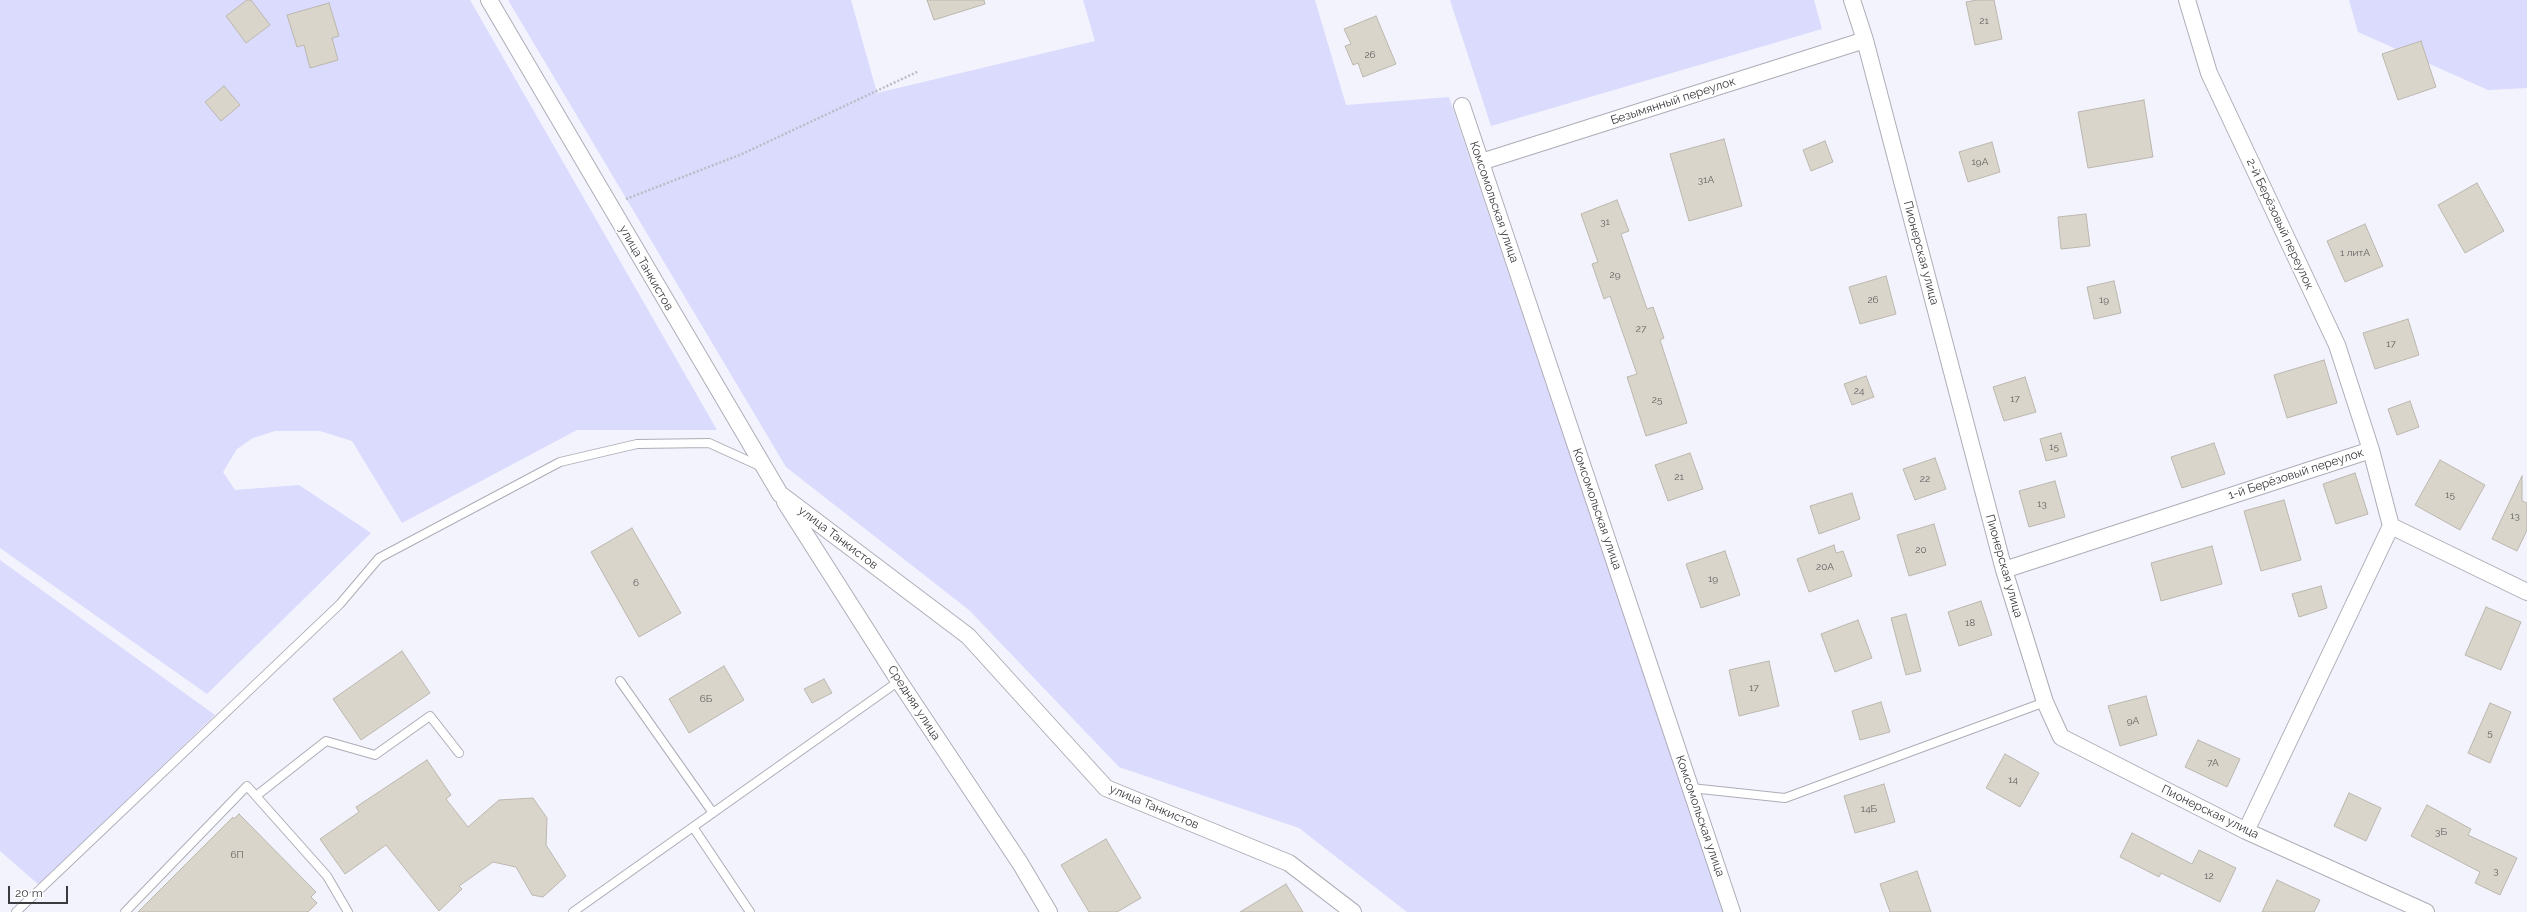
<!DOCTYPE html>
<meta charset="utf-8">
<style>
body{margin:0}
#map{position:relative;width:2527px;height:912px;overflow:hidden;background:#f3f3fe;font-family:Raleway,sans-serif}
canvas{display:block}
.scale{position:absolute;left:8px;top:886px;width:60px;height:18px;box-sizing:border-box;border:2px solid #3a3b3f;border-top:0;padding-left:5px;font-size:12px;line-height:14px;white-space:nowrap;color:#3a3b3f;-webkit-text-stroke:3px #fff;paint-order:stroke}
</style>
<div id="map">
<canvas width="2527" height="912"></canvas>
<div class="scale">20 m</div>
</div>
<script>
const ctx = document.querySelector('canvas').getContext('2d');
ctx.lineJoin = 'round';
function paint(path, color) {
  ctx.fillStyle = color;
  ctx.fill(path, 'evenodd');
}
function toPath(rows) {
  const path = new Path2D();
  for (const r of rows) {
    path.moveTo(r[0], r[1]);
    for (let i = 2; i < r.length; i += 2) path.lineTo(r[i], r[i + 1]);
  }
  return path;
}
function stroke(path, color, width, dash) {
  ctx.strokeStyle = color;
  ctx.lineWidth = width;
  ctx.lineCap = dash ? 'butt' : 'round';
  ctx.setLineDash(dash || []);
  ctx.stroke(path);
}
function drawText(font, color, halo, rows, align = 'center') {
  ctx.font = font + ' Raleway,sans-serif';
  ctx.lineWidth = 4;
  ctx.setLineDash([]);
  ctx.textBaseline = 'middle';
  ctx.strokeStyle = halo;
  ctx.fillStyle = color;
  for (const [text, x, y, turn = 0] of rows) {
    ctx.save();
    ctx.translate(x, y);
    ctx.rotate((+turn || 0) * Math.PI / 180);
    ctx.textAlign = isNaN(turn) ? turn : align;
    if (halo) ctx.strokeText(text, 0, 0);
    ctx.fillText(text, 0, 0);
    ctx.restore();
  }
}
const green = toPath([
 [0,0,470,0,717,430,577,430,402,523,352,441,320,431,275,431,253,438,237,449,223,472,235,490,299,485,371,533,207,694,0,548],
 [508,0,851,0,877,93,1095,41,1083,0,1315,0,1346,105,1449,97,1724,912,1407,912,1299,828,1119,767,969,610,786,467],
 [1450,0,1814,0,1822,29,1491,126],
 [2349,0,2527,0,2527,88,2488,90,2358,32],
 [0,560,215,715,39,885,0,851]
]);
const building = toPath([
 [247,0,251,0,270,25,246,43,226,16,247,0],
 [927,0,984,0,985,4,934,20,927,0],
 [1977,0,1994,0,2002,39,1975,45,1966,2,1977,0],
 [329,3,339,36,332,38,338,60,310,68,304,45,297,47,287,15,329,3],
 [1376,16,1396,64,1363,77,1358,63,1353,65,1345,46,1351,44,1344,29,1376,16],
 [2421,41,2436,87,2398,100,2382,54,2421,41],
 [224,86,240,105,221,121,205,102,224,86],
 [2144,100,2153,157,2088,168,2078,112,2144,100],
 [1724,139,1742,206,1689,221,1670,154,1724,139],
 [1825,141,1833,162,1811,171,1803,150,1825,141],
 [1992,142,2000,172,1968,182,1959,152,1992,142],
 [2477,183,2504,231,2465,253,2438,205,2477,183],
 [1617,200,1629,231,1621,234,1647,309,1653,307,1664,338,1660,340,1687,423,1646,436,1627,377,1637,374,1610,296,1604,299,1592,264,1598,262,1581,214,1617,200],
 [2086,214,2090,246,2061,249,2058,217,2086,214],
 [2365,224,2383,266,2345,282,2327,241,2365,224],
 [1886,276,1896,314,1860,324,1849,287,1886,276],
 [2114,281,2121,313,2094,319,2087,287,2114,281],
 [2408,319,2419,355,2375,369,2363,333,2408,319],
 [2324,360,2337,403,2287,418,2274,375,2324,360],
 [1866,376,1874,397,1852,405,1844,384,1866,376],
 [2025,377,2036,412,2004,421,1993,387,2025,377],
 [2410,401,2419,427,2397,435,2388,409,2410,401],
 [2061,433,2067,456,2046,461,2040,439,2061,433],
 [2214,443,2225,474,2182,488,2171,457,2214,443],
 [1690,453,1703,489,1668,501,1655,465,1690,453],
 [1935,458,1946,489,1915,500,1903,469,1935,458],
 [2440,460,2485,485,2460,530,2415,505,2440,460],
 [2355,473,2368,514,2336,524,2323,484,2355,473],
 [2522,476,2522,501,2527,503,2527,530,2517,551,2492,539,2522,476],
 [2055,481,2065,517,2029,527,2019,491,2055,481],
 [1852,493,1860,519,1819,534,1810,506,1852,493],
 [2284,500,2301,560,2261,571,2244,511,2284,500],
 [1934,524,1946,565,1909,576,1897,535,1934,524],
 [632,528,681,613,639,637,591,552,632,528],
 [1834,545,1836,553,1843,551,1852,576,1809,592,1797,559,1834,545],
 [2212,546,2222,584,2161,601,2151,563,2212,546],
 [1725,551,1740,595,1701,608,1686,564,1725,551],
 [2321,586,2327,608,2299,617,2292,594,2321,586],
 [1981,601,1992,635,1959,646,1948,612,1981,601],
 [2486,607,2521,622,2501,670,2465,655,2486,607],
 [1906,614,1921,671,1906,675,1891,618,1906,614],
 [1858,620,1872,658,1835,672,1821,634,1858,620],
 [402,651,430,693,361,740,333,699,402,651],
 [1769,661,1779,706,1739,716,1729,670,1769,661],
 [724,666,744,700,689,733,669,699,724,666],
 [824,679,832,693,812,703,804,689,824,679],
 [2146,696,2157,735,2120,746,2108,706,2146,696],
 [1881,702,1890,732,1860,740,1852,711,1881,702],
 [2490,703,2511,712,2490,763,2468,753,2490,703],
 [2198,740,2240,759,2227,787,2185,767,2198,740],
 [2005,754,2039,773,2020,807,1986,788,2005,754],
 [427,760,451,795,446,799,468,827,499,800,533,798,547,818,546,845,566,876,543,897,532,895,516,867,493,862,459,886,462,889,439,911,386,845,345,874,320,839,359,812,356,807,427,760],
 [1884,784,1895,822,1855,833,1844,796,1884,784],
 [2349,793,2381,808,2366,841,2334,826,2349,793],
 [2427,805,2471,829,2468,835,2517,858,2500,895,2475,883,2480,872,2411,836,2427,805],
 [239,814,316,892,311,897,317,903,308,912,138,912,233,817,234,819,239,814],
 [2132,833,2192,864,2199,850,2236,868,2220,902,2161,873,2159,877,2120,857,2132,833],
 [1106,839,1141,898,1117,912,1089,912,1061,865,1106,839],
 [1917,871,1931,912,1890,912,1880,884,1917,871],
 [2277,880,2320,900,2314,912,2262,912,2277,880],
 [1286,884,1303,912,1240,912,1286,884]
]);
const path = toPath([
 [626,199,742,154,919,71]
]);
const service = toPath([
 [620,681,713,813],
 [1691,788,1785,798,2045,702],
 [256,796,326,741,375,755,430,716,459,753],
 [693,827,750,912],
 [16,912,340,604,379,558,560,462,637,444,709,443,762,467],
 [125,912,247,786,327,876,348,912],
 [573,912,899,681]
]);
const minor = toPath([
 [489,0,780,494,968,636,1106,788,1289,863,1353,912],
 [1852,0,1865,40,2004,570,2045,702,2061,737,2246,831,2426,912],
 [2187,0,2209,73,2337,345,2371,450,2391,526,2527,592],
 [1462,106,1732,912],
 [1481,162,1865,40],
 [785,502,899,681,1020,863,1049,912],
 [2004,570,2371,450],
 [2246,831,2391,526]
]);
const numberNames = [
 ["21",1984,21],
 ["26",1370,55],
 ["19А",1980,162],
 ["31А",1706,180],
 ["31",1605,222],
 ["1 литА",2355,253],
 ["29",1615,275],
 ["26",1873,300],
 ["19",2104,300],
 ["27",1641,329],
 ["17",2391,344],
 ["24",1859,391],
 ["17",2015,399],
 ["25",1657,400],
 ["15",2054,447],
 ["21",1679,477],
 ["22",1925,479],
 ["15",2450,495],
 ["13",2042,504],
 ["13",2515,516],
 ["20",1921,550],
 ["20А",1825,567],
 ["19",1713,579],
 ["6",636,583],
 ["18",1970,623],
 ["17",1754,688],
 ["6Б",706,699],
 ["9А",2133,721],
 ["5",2490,733],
 ["7А",2213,763],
 ["14",2013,780],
 ["14Б",1869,809],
 ["3Б",2441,832],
 ["6П",237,855],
 ["3",2496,871],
 ["12",2209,876]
];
const streetNames = [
 ["Безымянный переулок",1673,101,-18],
 ["Комсомольская улица",1494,202,71],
 ["2-й Берёзовый переулок",2280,224,65],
 ["Пионерская улица",1921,253,75],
 ["улица Танкистов",646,268,60],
 ["1-й Берёзовый переулок",2296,474,-18],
 ["Комсомольская улица",1597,509,71],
 ["улица Танкистов",838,538,37],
 ["Пионерская улица",2004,566,74],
 ["Средняя улица",914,703,57],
 ["улица Танкистов",1154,807,23],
 ["Пионерская улица",2210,812,26],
 ["Комсомольская улица",1700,816,71]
];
paint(green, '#dadbfd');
paint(building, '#dad5cb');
stroke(building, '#bcb7ae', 1);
stroke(service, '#adadb7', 10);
stroke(minor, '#adadb7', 18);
stroke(path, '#bbbcc5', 2.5, [2, 2]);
stroke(service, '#fff', 8);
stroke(minor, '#fff', 16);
drawText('10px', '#626262', null, numberNames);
drawText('12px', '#3a3b3f', '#fff', streetNames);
</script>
